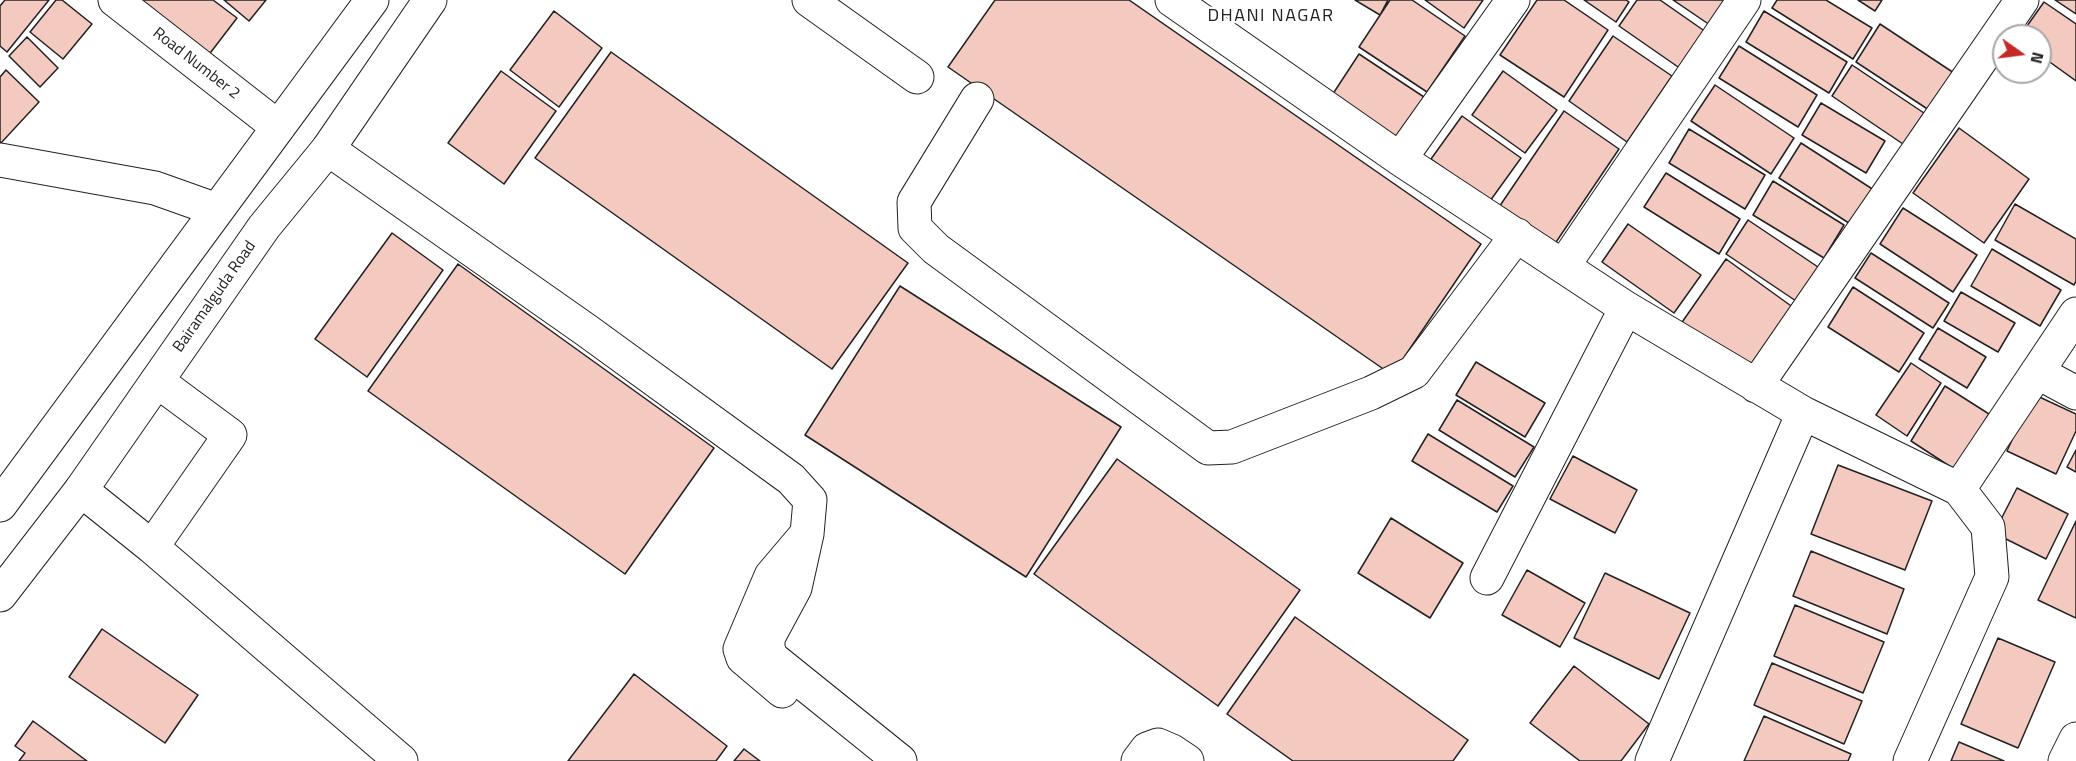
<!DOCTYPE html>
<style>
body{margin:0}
#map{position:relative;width:2076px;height:761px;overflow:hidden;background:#fff;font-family:"Titillium Web",sans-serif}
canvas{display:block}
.north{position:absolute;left:1992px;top:24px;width:60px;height:60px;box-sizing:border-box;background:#fff;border:2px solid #a7a7a7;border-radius:50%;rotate:104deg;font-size:16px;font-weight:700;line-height:24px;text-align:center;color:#222}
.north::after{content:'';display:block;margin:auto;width:21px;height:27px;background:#c62828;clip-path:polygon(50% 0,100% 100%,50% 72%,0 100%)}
</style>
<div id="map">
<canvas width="2076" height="761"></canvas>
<div class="north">N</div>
</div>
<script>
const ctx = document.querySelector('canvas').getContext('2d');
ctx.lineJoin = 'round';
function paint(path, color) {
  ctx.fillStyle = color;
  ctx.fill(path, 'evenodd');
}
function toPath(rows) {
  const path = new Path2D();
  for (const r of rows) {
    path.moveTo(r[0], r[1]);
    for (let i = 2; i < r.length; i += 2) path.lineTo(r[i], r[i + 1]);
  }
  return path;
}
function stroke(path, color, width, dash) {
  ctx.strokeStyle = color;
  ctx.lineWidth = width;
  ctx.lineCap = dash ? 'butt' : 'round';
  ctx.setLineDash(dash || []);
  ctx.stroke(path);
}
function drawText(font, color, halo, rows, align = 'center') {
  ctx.font = font + ' "Titillium Web",sans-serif';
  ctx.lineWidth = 4.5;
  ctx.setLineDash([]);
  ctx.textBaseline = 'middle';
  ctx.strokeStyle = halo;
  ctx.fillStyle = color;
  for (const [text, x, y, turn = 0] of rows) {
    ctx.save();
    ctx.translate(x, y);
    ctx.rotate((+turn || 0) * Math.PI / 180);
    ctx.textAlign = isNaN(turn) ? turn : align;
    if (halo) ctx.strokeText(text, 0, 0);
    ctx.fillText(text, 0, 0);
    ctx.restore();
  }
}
const building = toPath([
 [5,0,49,0,7,52,0,46,0,6,5,0],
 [56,0,62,0,92,24,63,59,30,32,56,0],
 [117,0,213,0,237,18,201,65,117,0],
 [224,0,266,0,249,21,224,0],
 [995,0,1129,0,1481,244,1392,375,948,67,995,0],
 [1355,0,1388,0,1380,15,1355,0],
 [1390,0,1412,0,1465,36,1427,92,1359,47,1390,0],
 [1425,0,1483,0,1464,28,1425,0],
 [1537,0,1564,0,1608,30,1564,97,1500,55,1537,0],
 [1584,0,1626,0,1629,2,1616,22,1584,0],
 [1637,0,1660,0,1706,32,1681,69,1619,26,1637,0],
 [1673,0,1728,0,1710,25,1673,0],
 [1777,0,1826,0,1872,28,1853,59,1772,8,1777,0],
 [1858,0,1882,0,1875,11,1858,0],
 [2055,0,2076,0,2076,14,2055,0],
 [2044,2,2076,24,2076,81,2040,55,2040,36,2020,36,2044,2],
 [554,11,602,48,559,107,510,70,554,11],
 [1764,11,1847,62,1829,93,1746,42,1764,11],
 [1880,24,1954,73,1929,110,1856,62,1880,24],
 [1613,36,1672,76,1627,142,1569,101,1613,36],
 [27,37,58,68,40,87,9,56,27,37],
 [1739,46,1817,95,1798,127,1719,78,1739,46],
 [611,52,908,263,832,369,535,158,611,52],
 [1359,54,1427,99,1393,151,1325,106,1359,54],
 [1852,65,1924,113,1903,144,1832,96,1852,65],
 [6,70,39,102,0,144,0,77,6,70],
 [501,71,556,111,504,184,448,143,501,71],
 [1503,71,1557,110,1525,153,1472,115,1503,71],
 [1715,85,1794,138,1771,174,1691,121,1715,85],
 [1821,103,1885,141,1866,173,1802,135,1821,103],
 [1564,111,1619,149,1550,251,1495,213,1564,111],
 [1462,116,1521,158,1490,201,1431,159,1462,116],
 [1959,128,2029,179,1984,243,1913,193,1959,128],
 [1689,129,1765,175,1745,209,1669,163,1689,129],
 [1801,143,1877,192,1855,227,1779,178,1801,143],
 [1666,173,1740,219,1719,254,1644,207,1666,173],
 [1773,181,1844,225,1824,258,1753,215,1773,181],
 [2015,204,2076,239,2076,281,2074,285,1995,240,2015,204],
 [1903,208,1977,255,1953,292,1880,244,1903,208],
 [1748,220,1824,271,1802,305,1726,254,1748,220],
 [1628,224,1701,275,1674,313,1602,262,1628,224],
 [392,233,443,270,367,377,315,339,392,233],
 [1992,249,2061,290,2040,326,1971,286,1992,249],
 [1871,253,1949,303,1933,328,1855,278,1871,253],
 [1726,259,1794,308,1746,376,1678,328,1726,259],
 [458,264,714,448,625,574,368,391,458,264],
 [900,286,1121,427,1026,577,805,435,900,286],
 [1853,287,1924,333,1899,372,1828,327,1853,287],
 [1961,292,2015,323,1998,352,1944,321,1961,292],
 [1938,328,1986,357,1967,388,1919,359,1938,328],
 [1476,362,1545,403,1525,437,1456,395,1476,362],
 [1911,363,1941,383,1907,436,1876,415,1911,363],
 [1945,386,1989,414,1954,469,1911,441,1945,386],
 [2033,394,2076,414,2076,431,2056,474,2007,451,2033,394],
 [1457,400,1534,447,1515,477,1439,430,1457,400],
 [1428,434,1513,486,1497,512,1412,461,1428,434],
 [2076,450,2076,472,2067,467,2076,450],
 [1573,456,1637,490,1615,533,1550,499,1573,456],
 [1117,459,1300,590,1218,706,1034,574,1117,459],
 [1838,465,1932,501,1905,570,1811,534,1838,465],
 [2017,488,2068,514,2046,559,1994,533,2017,488],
 [1391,518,1463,563,1430,618,1358,573,1391,518],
 [2076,521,2076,618,2038,600,2076,521],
 [1811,551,1904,589,1887,634,1793,596,1811,551],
 [1527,570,1585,603,1560,647,1502,615,1527,570],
 [1605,573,1690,613,1659,679,1574,638,1605,573],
 [1795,605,1884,642,1863,693,1774,656,1795,605],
 [1295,617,1468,740,1453,761,1293,761,1227,714,1295,617],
 [102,629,198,695,165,743,69,677,102,629],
 [1998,638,2055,662,2018,748,1961,724,1998,638],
 [1772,663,1862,701,1844,744,1754,705,1772,663],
 [1574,666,1649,724,1621,761,1580,761,1530,723,1574,666],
 [634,674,727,746,716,761,568,761,634,674],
 [1764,716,1851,754,1848,761,1744,761,1764,716],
 [33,721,87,761,19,761,25,753,15,746,33,721],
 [1959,742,2004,761,1951,761,1959,742],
 [744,749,760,761,734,761,744,749]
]);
const minor = toPath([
 [115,0,278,127],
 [809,0,917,77],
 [1172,0,1400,159,1626,308,1803,413],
 [977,99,914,202,915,228,936,249,1208,448,1232,447,1371,393,1414,372,1517,235],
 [328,149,586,330,791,479,810,500,807,534,795,588,768,638,768,649,772,658,900,761],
 [1400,159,1513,0],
 [0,160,155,188,217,210],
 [1564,265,1744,0],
 [2037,372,2076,393],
 [1756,386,2022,0],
 [1959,489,2076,314],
 [81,490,152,547,401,761],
 [152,547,230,435,157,381],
 [1487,578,1626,308],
 [782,691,743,658,740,649,771,576,804,537],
 [1138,761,1147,749,1158,745,1172,751,1187,761],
 [1652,761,1803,413,1959,489,1988,527,1992,577,1910,761],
 [2065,761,2076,739]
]);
const major = toPath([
 [0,505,372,0],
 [0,595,81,490,264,227,328,149,430,0]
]);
const streetNames = [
 ["Road Number 2",196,64,38],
 ["Bairamalguda Road",215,297,-55]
];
const neighbourhoodNames = [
 ["DHANI NAGAR",1271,17]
];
paint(building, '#f3c9c0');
stroke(building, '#222', 1.5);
stroke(minor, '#222', 35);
stroke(major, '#222', 35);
stroke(minor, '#fff', 33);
stroke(major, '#fff', 33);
drawText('16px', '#222', '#fff', streetNames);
ctx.letterSpacing = '1.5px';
drawText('18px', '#222', '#fff', neighbourhoodNames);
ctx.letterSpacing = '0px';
</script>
